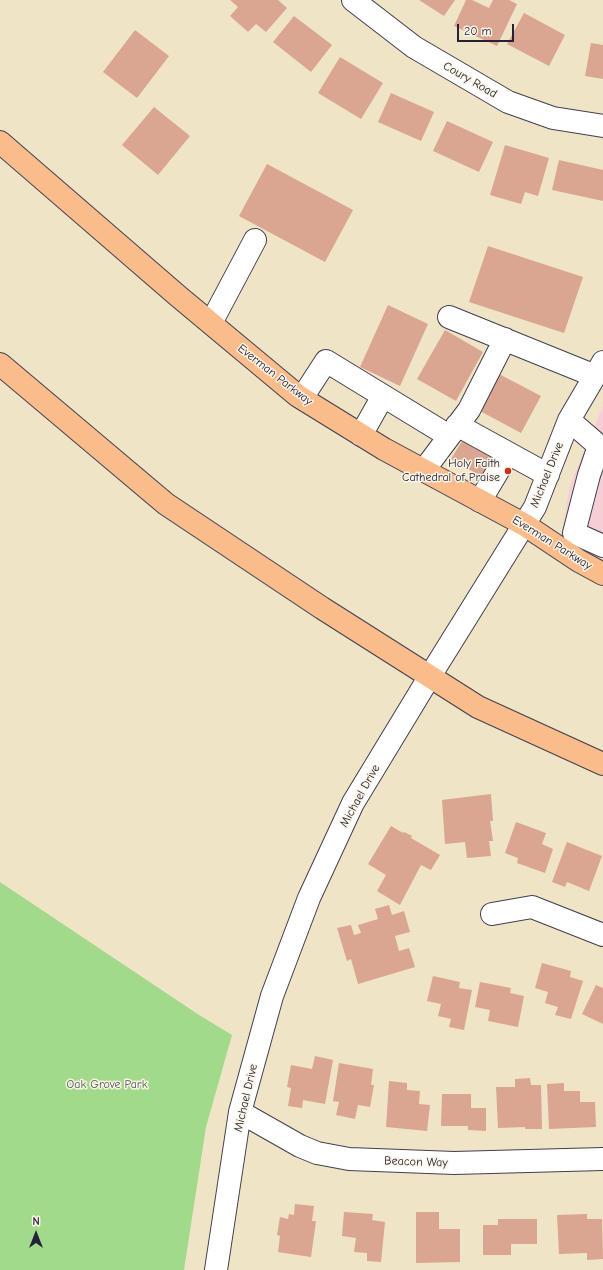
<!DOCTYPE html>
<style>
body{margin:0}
#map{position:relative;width:603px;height:1270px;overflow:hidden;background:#f0e4c6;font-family:"Comic Neue",sans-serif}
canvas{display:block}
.north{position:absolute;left:16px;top:1214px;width:40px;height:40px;-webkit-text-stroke:3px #fcf5e5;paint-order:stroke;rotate:0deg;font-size:11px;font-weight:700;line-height:16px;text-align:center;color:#22223b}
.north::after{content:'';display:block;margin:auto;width:14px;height:18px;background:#22223b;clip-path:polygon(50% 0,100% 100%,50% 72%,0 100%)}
.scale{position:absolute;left:457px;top:24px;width:57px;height:18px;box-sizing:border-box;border:2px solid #22223b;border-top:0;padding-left:5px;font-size:12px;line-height:14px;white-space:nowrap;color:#22223b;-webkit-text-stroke:3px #fcf5e5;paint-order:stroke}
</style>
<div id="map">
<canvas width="603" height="1270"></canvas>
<div class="north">N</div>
<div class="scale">20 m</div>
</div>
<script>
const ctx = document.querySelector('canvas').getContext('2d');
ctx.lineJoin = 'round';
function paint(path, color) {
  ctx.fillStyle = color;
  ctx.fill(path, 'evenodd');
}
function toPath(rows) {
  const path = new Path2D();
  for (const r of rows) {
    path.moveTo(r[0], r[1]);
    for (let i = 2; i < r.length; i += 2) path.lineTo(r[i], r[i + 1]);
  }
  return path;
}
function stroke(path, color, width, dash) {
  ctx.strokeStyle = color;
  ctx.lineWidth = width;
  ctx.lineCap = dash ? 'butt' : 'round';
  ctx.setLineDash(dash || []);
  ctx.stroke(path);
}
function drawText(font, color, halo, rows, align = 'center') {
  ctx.font = font + ' "Comic Neue",sans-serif';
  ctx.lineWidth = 3;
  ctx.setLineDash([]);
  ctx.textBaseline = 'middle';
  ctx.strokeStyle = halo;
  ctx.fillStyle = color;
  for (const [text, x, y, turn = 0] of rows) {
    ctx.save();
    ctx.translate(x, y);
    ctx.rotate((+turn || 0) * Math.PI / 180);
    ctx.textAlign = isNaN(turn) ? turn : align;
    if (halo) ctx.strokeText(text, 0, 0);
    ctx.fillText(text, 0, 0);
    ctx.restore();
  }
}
const built = toPath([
 [603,405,603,547,563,529,569,488]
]);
const green = toPath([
 [0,882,199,1015,232,1035,206,1127,184,1270,0,1270]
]);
const building = toPath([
 [230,0,278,0,287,8,266,32,256,24,248,32,230,16,238,7],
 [419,0,455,0,444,16],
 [466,0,472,0,489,8,493,0,509,0,517,4,497,46,454,26],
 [524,13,565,35,549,66,507,44],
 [294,16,332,45,311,72,273,42],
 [135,30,169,56,137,98,103,72],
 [591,43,603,45,603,79,585,76],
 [340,57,383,83,361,119,318,93],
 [391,93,434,112,421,141,378,122],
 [154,107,190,136,158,175,122,145],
 [447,121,493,142,479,172,433,151],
 [505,145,549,158,538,196,525,192,521,204,490,195],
 [559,160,603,170,603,201,552,190],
 [267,164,353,210,325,262,239,216],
 [488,246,583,277,564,333,469,302],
 [388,305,428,324,400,386,360,367],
 [445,330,483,352,456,401,417,379],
 [499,374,541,396,521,433,480,411],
 [462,441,493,458,482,477,451,459],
 [491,794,493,821,490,821,493,841,489,841,491,856,467,858,465,842,445,844,442,800],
 [516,822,546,833,542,844,553,849,545,873,517,863,518,858,505,853],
 [391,826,403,833,404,832,412,836,411,838,440,855,431,870,421,865,400,905,377,891,386,875,368,864],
 [567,842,602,856,589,891,567,882,565,887,552,882],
 [389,905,392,915,404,911,410,932,395,936,399,951,409,948,415,967,358,984,351,959,347,961,337,928,351,925,354,935,361,933,358,925,378,919,375,909],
 [542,963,571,971,570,977,583,981,571,1019,555,1015,558,1007,545,1003,548,992,535,988],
 [433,976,460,982,459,988,472,990,464,1030,449,1027,451,1019,438,1016,441,1004,427,1001],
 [480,982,511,988,510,993,524,996,518,1027,488,1021,490,1010,475,1007],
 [596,985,603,988,603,1024,582,1014],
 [315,1056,333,1060,325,1104,303,1100,302,1108,288,1106,291,1088,287,1087,291,1065,312,1069],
 [339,1063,373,1069,371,1085,374,1085,370,1107,358,1105,355,1119,336,1115,339,1102,333,1101],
 [530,1078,531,1085,541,1085,542,1129,525,1129,525,1127,498,1128,496,1087,515,1087,515,1079],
 [389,1081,407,1083,407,1090,420,1091,419,1104,430,1105,427,1131,386,1127],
 [564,1083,564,1091,580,1091,580,1102,595,1102,596,1127,549,1129,547,1084],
 [442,1094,471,1094,471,1108,486,1108,486,1131,468,1130,468,1126,441,1126],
 [295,1204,314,1206,312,1221,316,1221,311,1257,278,1252,280,1236,277,1235,280,1217,288,1219,289,1214,294,1215],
 [344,1212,373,1214,372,1220,385,1222,381,1262,367,1261,367,1253,354,1252,356,1238,342,1236],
 [416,1212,439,1212,439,1229,460,1229,460,1262,416,1263],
 [587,1214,587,1219,602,1219,603,1259,587,1260,587,1253,559,1254,557,1215],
 [498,1219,537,1219,537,1244,511,1244,511,1255,483,1255,483,1225,498,1225]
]);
const minor = toPath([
 [353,0,414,47,508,102,553,118,603,126],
 [449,317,595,376],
 [211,323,255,240],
 [302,398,326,361,449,436],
 [569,420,599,446],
 [457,425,548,475],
 [361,435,383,396],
 [603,446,599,446,589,475,574,533,603,546],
 [424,470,469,410,505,339],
 [480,501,508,454],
 [492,914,532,907,603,935],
 [240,1112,300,1146,317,1153,349,1159,454,1163,603,1159],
 [216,1270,240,1112,272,996,309,898,353,803,430,676,535,507,569,420,603,362]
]);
const major = toPath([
 [0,142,178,296,298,396,384,449,525,525,579,561,603,574],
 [0,364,166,504,322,608,478,707,603,764]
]);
const markers = [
 [508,471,4,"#c8321e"]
];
const streetNames = [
 ["Coury Road",470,80,30],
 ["Everman Parkway",275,375,38],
 ["Michael Drive",547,475,-68],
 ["Everman Parkway",552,543,32],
 ["Michael Drive",360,796,-61],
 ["Michael Drive",246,1098,-77],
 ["Beacon Way",416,1162,2]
];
const poiNames = [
 ["Holy Faith",500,464],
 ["Cathedral of Praise",500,478]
];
const parkNames = [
 ["Oak Grove Park",107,1085]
];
paint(built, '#f6cfd6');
paint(green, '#a2da8b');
paint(building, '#daa591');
stroke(minor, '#413f50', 24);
stroke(major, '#413f50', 24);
stroke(minor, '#fff', 22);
stroke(major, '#fabc8b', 22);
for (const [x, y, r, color] of markers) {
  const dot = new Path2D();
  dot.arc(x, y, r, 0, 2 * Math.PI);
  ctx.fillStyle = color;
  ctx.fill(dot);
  stroke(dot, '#fcf5e5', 1.5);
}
drawText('12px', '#22223b', '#fcf5e5', streetNames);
drawText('12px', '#22223b', '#fcf5e5', poiNames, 'right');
drawText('12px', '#485953', '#fcf5e5', parkNames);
</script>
